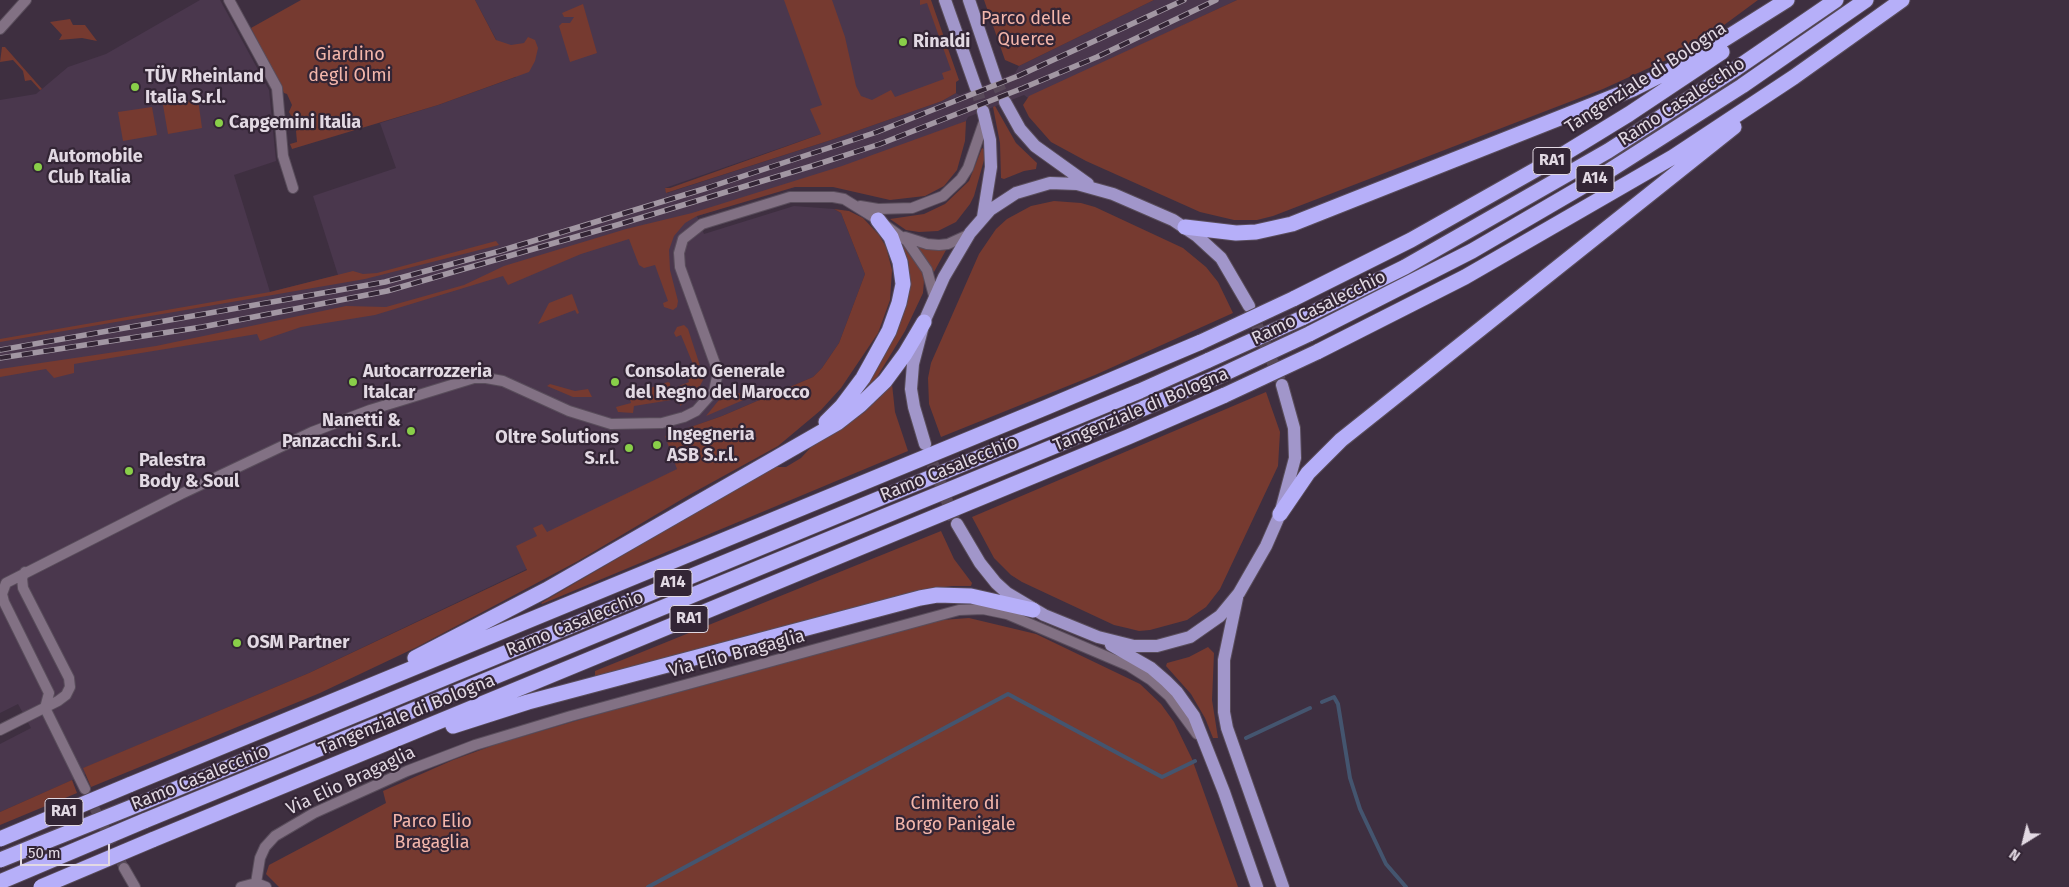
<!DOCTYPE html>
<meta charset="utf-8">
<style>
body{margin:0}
#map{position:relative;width:2069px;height:887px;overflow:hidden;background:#3e2f40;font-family:"Fira Sans",sans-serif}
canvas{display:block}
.north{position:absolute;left:1999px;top:817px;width:50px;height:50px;-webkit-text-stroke:4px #332535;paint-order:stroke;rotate:216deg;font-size:14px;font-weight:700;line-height:20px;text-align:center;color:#e2d9e3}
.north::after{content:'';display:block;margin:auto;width:18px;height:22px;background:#e2d9e3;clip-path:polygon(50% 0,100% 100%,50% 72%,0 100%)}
.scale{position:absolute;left:20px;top:844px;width:90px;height:22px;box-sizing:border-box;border:2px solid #e2d9e3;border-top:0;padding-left:6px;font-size:15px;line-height:18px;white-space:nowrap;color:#e2d9e3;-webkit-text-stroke:4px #332535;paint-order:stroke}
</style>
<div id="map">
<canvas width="2069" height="887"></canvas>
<div class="north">N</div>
<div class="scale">50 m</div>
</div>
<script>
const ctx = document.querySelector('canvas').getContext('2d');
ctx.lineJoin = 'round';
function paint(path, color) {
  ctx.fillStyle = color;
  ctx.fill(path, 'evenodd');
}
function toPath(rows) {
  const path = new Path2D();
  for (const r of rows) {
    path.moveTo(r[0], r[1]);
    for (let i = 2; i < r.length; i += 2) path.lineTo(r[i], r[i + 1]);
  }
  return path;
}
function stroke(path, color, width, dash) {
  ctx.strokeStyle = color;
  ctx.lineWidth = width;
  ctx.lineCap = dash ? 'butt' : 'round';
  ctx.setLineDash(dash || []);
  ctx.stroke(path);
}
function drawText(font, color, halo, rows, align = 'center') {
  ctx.font = font + ' "Fira Sans",sans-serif';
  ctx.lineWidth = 4.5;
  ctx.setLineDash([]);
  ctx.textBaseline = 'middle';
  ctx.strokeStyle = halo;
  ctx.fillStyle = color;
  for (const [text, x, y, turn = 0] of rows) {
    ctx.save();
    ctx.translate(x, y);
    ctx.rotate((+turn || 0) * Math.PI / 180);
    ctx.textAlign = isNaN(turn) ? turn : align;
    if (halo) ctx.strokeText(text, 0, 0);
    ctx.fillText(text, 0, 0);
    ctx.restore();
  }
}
const built = toPath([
 [200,0,220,0,269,90,276,161,234,175,270,292,338,275,313,196,396,168,380,123,438,105,516,77,475,0,927,0,956,82,821,134,665,188,667,193,831,140,942,101,956,93,959,95,1015,73,1019,66,1154,0,1237,0,1028,98,1024,95,968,117,966,121,847,174,774,192,697,216,704,234,794,206,834,209,841,213,865,274,839,343,822,368,813,377,722,416,666,436,678,469,611,502,552,557,309,673,84,768,86,774,0,812,0,744,31,728,18,704,0,713,0,100,36,94,68,67,106,54]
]);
const green = toPath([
 [301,0,475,0,496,40,511,45,524,43,528,37,535,40,538,48,535,61,529,72,438,105,292,149,290,144,297,142,296,131,300,125,294,121,289,112,292,105,287,94,284,93,251,28],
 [784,0,832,0,845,37,856,86,861,96,872,100,891,90,895,97,944,79,942,73,951,70,927,3,920,5,920,0,931,0,959,80,956,82,956,93,942,101,831,140,666,193,665,188,670,188,821,134,810,109,822,105],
 [984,0,1154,0,1019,66,1005,60],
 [1237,0,1758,0,1701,42,1673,57,1603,89,1273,216,1257,220,1234,220,1200,212,1086,161,1051,142,1029,117,1023,105,1029,96],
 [583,4,597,53,570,62,559,26,562,23,570,23,574,17,564,17,562,13],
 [70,19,73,25,85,25,97,41,82,38,59,40,62,35,50,22],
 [2,47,5,47,42,89,40,90,31,80,25,81,23,71,13,60,0,62],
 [198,99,202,128,168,134,163,105],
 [995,106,1016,143,1037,163,1036,169,1024,171,1004,179,1001,178,1000,143,993,107],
 [152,107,157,135,123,141,118,112],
 [966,121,965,141,957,170,944,186,925,196,890,200,833,187,795,187,697,216,685,223,674,236,669,250,670,270,678,301,677,307,673,310,664,307,663,303,668,301,655,265,644,268,639,265,629,239,581,254,508,285,503,276,375,315,301,327,260,341,257,334,74,364,74,373,54,378,46,369,0,377,0,369,156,346,346,306,386,307,464,285,504,266,626,229,692,213,842,166],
 [982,148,985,150,984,160,974,196,970,204,956,222,938,231,919,232,906,230,890,219,924,214,945,204,969,181],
 [1054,201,1081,203,1095,207,1183,248,1206,267,1218,282,1233,313,1095,375,941,437,929,404,928,378,931,363,979,254,996,229,1007,219,1031,206],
 [834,209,849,211,863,218,879,235,886,247,892,270,890,300,878,333,841,388,821,410,778,446,689,495,578,561,417,647,320,693,91,787,83,768,309,673,527,570,516,546,537,536,533,528,542,524,547,532,677,469,665,436,722,416,813,377,822,368,839,343,865,274,841,213],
 [496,241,499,245,365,279,0,342,0,339,270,292,353,271,363,274,377,273],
 [901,243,922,272,924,280,923,293,905,331,877,377,869,385,867,384,902,319,909,292,909,263],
 [920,247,946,250,934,272,919,249],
 [572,294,579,313,577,314,575,310,538,324,549,303],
 [684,325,688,329,704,378,696,394,680,406,679,386,689,382,686,373,695,369,681,335,676,337,674,333,677,327],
 [668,382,670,383,671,400,634,406,633,413,618,412,616,407,631,403,629,395],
 [550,384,575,391,588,389,592,397,573,397,547,386],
 [892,384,895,412,908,451,542,604,541,603,774,467,786,467,801,458,812,446,865,412],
 [728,392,755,395,706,416,723,395],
 [1266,392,1280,432,1278,466,1220,589,1206,607,1187,620,1150,630,1139,631,1127,628,1114,625,1022,582,1011,575,994,558,972,517],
 [941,531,954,559,972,583,971,586,952,586,928,589,595,677,595,671],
 [969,618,1036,634,1140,684,1161,704,1174,722,1192,759,1238,887,279,887,266,874,269,865,386,803,383,791,453,760,497,744,606,712,764,669,929,621],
 [1208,647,1214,653,1212,700,1218,738,1213,738,1205,718,1191,694,1166,666,1167,663,1189,657],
 [72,780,77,793,0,825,0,812]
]);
const stream = toPath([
 [1322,702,1334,697,1338,704,1350,778,1360,809,1386,864,1406,887],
 [1246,738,1310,708],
 [648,887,1008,694,1162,777,1195,761]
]);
const minorTunnel = toPath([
 [88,795,124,868]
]);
const primaryTunnel = toPath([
 [996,80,1005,102],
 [976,88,983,111],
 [1250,309,1280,380],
 [926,447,954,519]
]);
const minor = toPath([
 [229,0,277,88,283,156,293,188],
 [0,29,26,0],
 [860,206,878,209,912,208,943,196,961,179,968,168,985,119],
 [905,237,927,244,939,245,948,244,970,234],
 [45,708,49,693,4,602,2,594,6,583,181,494,312,432,370,410,474,378,486,378,503,381,569,411,611,424,662,423,684,417,696,411,714,391,718,372,680,267,679,253,683,239,702,224,790,197,833,197,844,199,878,220,907,241,927,270,934,296],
 [45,708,85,789],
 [0,730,58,701,66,695,70,687,69,678,23,588,22,578,25,572],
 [124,868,135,887],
 [256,883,260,858,265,847,275,836,314,813,407,771,475,745,571,716,959,610,983,609,1007,614,1129,666,1151,680,1169,696,1197,734],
 [241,887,256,883,266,887]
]);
const primary = toPath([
 [945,0,976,88],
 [969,0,996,80],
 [1005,102,1020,129,1035,146,1088,184],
 [983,111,990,140,991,167,983,217],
 [925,444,914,407,911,389,913,364,924,322,944,277,970,233,990,210,1016,193,1050,183,1077,184,1113,194,1173,220,1197,236,1221,258,1249,306],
 [957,524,980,563,996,583,1007,593,1044,615,1098,637,1134,646,1157,646,1190,637,1220,616,1239,593,1266,546,1280,514,1295,458,1294,428,1282,385],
 [1237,598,1224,660,1224,712,1227,728,1283,887],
 [1111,645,1151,668,1166,681,1177,692,1194,716,1224,792,1257,887]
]);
const motorway = toPath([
 [1185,227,1236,233,1256,232,1292,224,1633,89,1693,59,1787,0],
 [1293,299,1411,240,1567,152,1629,114,1722,52],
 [1302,318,1405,267,1608,151,1734,70,1836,0],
 [1309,334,1472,251,1604,174,1742,86,1866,0],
 [1317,352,1465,277,1673,157,1794,77,1902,0],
 [826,422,842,406,863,378,889,331,899,303,903,284,900,262,891,237,878,220],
 [1280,514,1308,473,1341,440,1734,127],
 [415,658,546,590,837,423,860,405,885,381,905,354,924,322],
 [453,726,528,702,920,598,937,595,971,596,1033,610],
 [129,785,1047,407,1201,342],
 [137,805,1140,391,1209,360],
 [144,821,1055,446,1217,377],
 [152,840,1128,437,1225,395]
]);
const rail = toPath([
 [0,350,385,282,500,251,707,188,877,132,1018,76,1184,0],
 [0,358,202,327,387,291,617,225,812,166,880,144,1023,88,1097,57,1216,0]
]);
const motorwayBridge = toPath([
 [1201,342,1293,299],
 [1209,360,1302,318],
 [1217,377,1309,334],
 [1225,395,1317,352],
 [0,839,129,785],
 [0,860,137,805],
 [0,882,144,821],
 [41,887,152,840]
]);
const markers = [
 [903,42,5,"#89cf49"],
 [135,87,5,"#89cf49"],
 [219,123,5,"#89cf49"],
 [38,167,5,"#89cf49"],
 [353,382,5,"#89cf49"],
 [615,382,5,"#89cf49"],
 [411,431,5,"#89cf49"],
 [657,445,5,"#89cf49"],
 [629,448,5,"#89cf49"],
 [129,471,5,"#89cf49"],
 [237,643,5,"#89cf49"]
];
const shields = [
 [1552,161,38],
 [1595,179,38],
 [673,583,38],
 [689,619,38],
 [64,812,38]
];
const shieldNames = [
 ["RA1",1552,161],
 ["A14",1595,179],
 ["A14",673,583],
 ["RA1",689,619],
 ["RA1",64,812]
];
const parkNames = [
 ["Parco delle",1026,19],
 ["Querce",1026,40],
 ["Giardino",350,55],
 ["degli Olmi",350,76],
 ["Cimitero di",955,804],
 ["Borgo Panigale",955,825],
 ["Parco Elio",432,822],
 ["Bragaglia",432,843]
];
const poiNames = [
 ["Rinaldi",913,42],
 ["TÜV Rheinland",145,77],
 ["Italia S.r.l.",145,98],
 ["Capgemini Italia",229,123],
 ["Automobile",48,157],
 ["Club Italia",48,178],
 ["Autocarrozzeria",363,372],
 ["Italcar",363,393],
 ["Consolato Generale",625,372],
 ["del Regno del Marocco",625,393],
 ["Nanetti &",401,421,"right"],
 ["Panzacchi S.r.l.",401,442,"right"],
 ["Ingegneria",667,435],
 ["ASB S.r.l.",667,456],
 ["Oltre Solutions",619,438,"right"],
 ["S.r.l.",619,459,"right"],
 ["Palestra",139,461],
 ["Body & Soul",139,482],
 ["OSM Partner",247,643]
];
const streetNames = [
 ["Tangenziale di Bologna",1646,78,-33],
 ["Ramo Casalecchio",1682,102,-33],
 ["Ramo Casalecchio",1319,308,-26],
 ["Tangenziale di Bologna",1141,410,-23],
 ["Ramo Casalecchio",949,469,-22],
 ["Ramo Casalecchio",575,624,-22],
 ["Via Elio Bragaglia",737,654,-15],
 ["Tangenziale di Bologna",407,715,-22],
 ["Ramo Casalecchio",200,778,-22],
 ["Via Elio Bragaglia",351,781,-25]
];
paint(built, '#4a374d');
paint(green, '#763a30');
stroke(stream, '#44556f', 4);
stroke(minorTunnel, '#574858', 10, [10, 5]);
stroke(primaryTunnel, '#574858', 12, [12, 6]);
stroke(minor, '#594d5b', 12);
stroke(primary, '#594d5b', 14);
stroke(motorway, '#594d5b', 17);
stroke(minor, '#827184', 10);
stroke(primary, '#a196ca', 12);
stroke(motorway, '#b6aff9', 15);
stroke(rail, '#a297a3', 5.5);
stroke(rail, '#332535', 4, [11]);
stroke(motorwayBridge, '#594d5b', 17, []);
stroke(motorwayBridge, '#b6aff9', 15);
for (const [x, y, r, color] of markers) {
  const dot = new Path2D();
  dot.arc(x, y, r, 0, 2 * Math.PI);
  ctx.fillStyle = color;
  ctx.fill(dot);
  stroke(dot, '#332535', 2);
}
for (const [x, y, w] of shields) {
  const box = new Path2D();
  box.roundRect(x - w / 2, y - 13.5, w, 27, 4);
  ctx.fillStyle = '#332535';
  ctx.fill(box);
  stroke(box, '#e2d9e3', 1);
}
drawText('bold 16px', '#e2d9e3', null, shieldNames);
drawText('18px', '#f3b6ab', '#332535', parkNames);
drawText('bold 18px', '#e2d9e3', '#332535', poiNames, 'left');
drawText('18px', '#e2d9e3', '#332535', streetNames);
</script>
